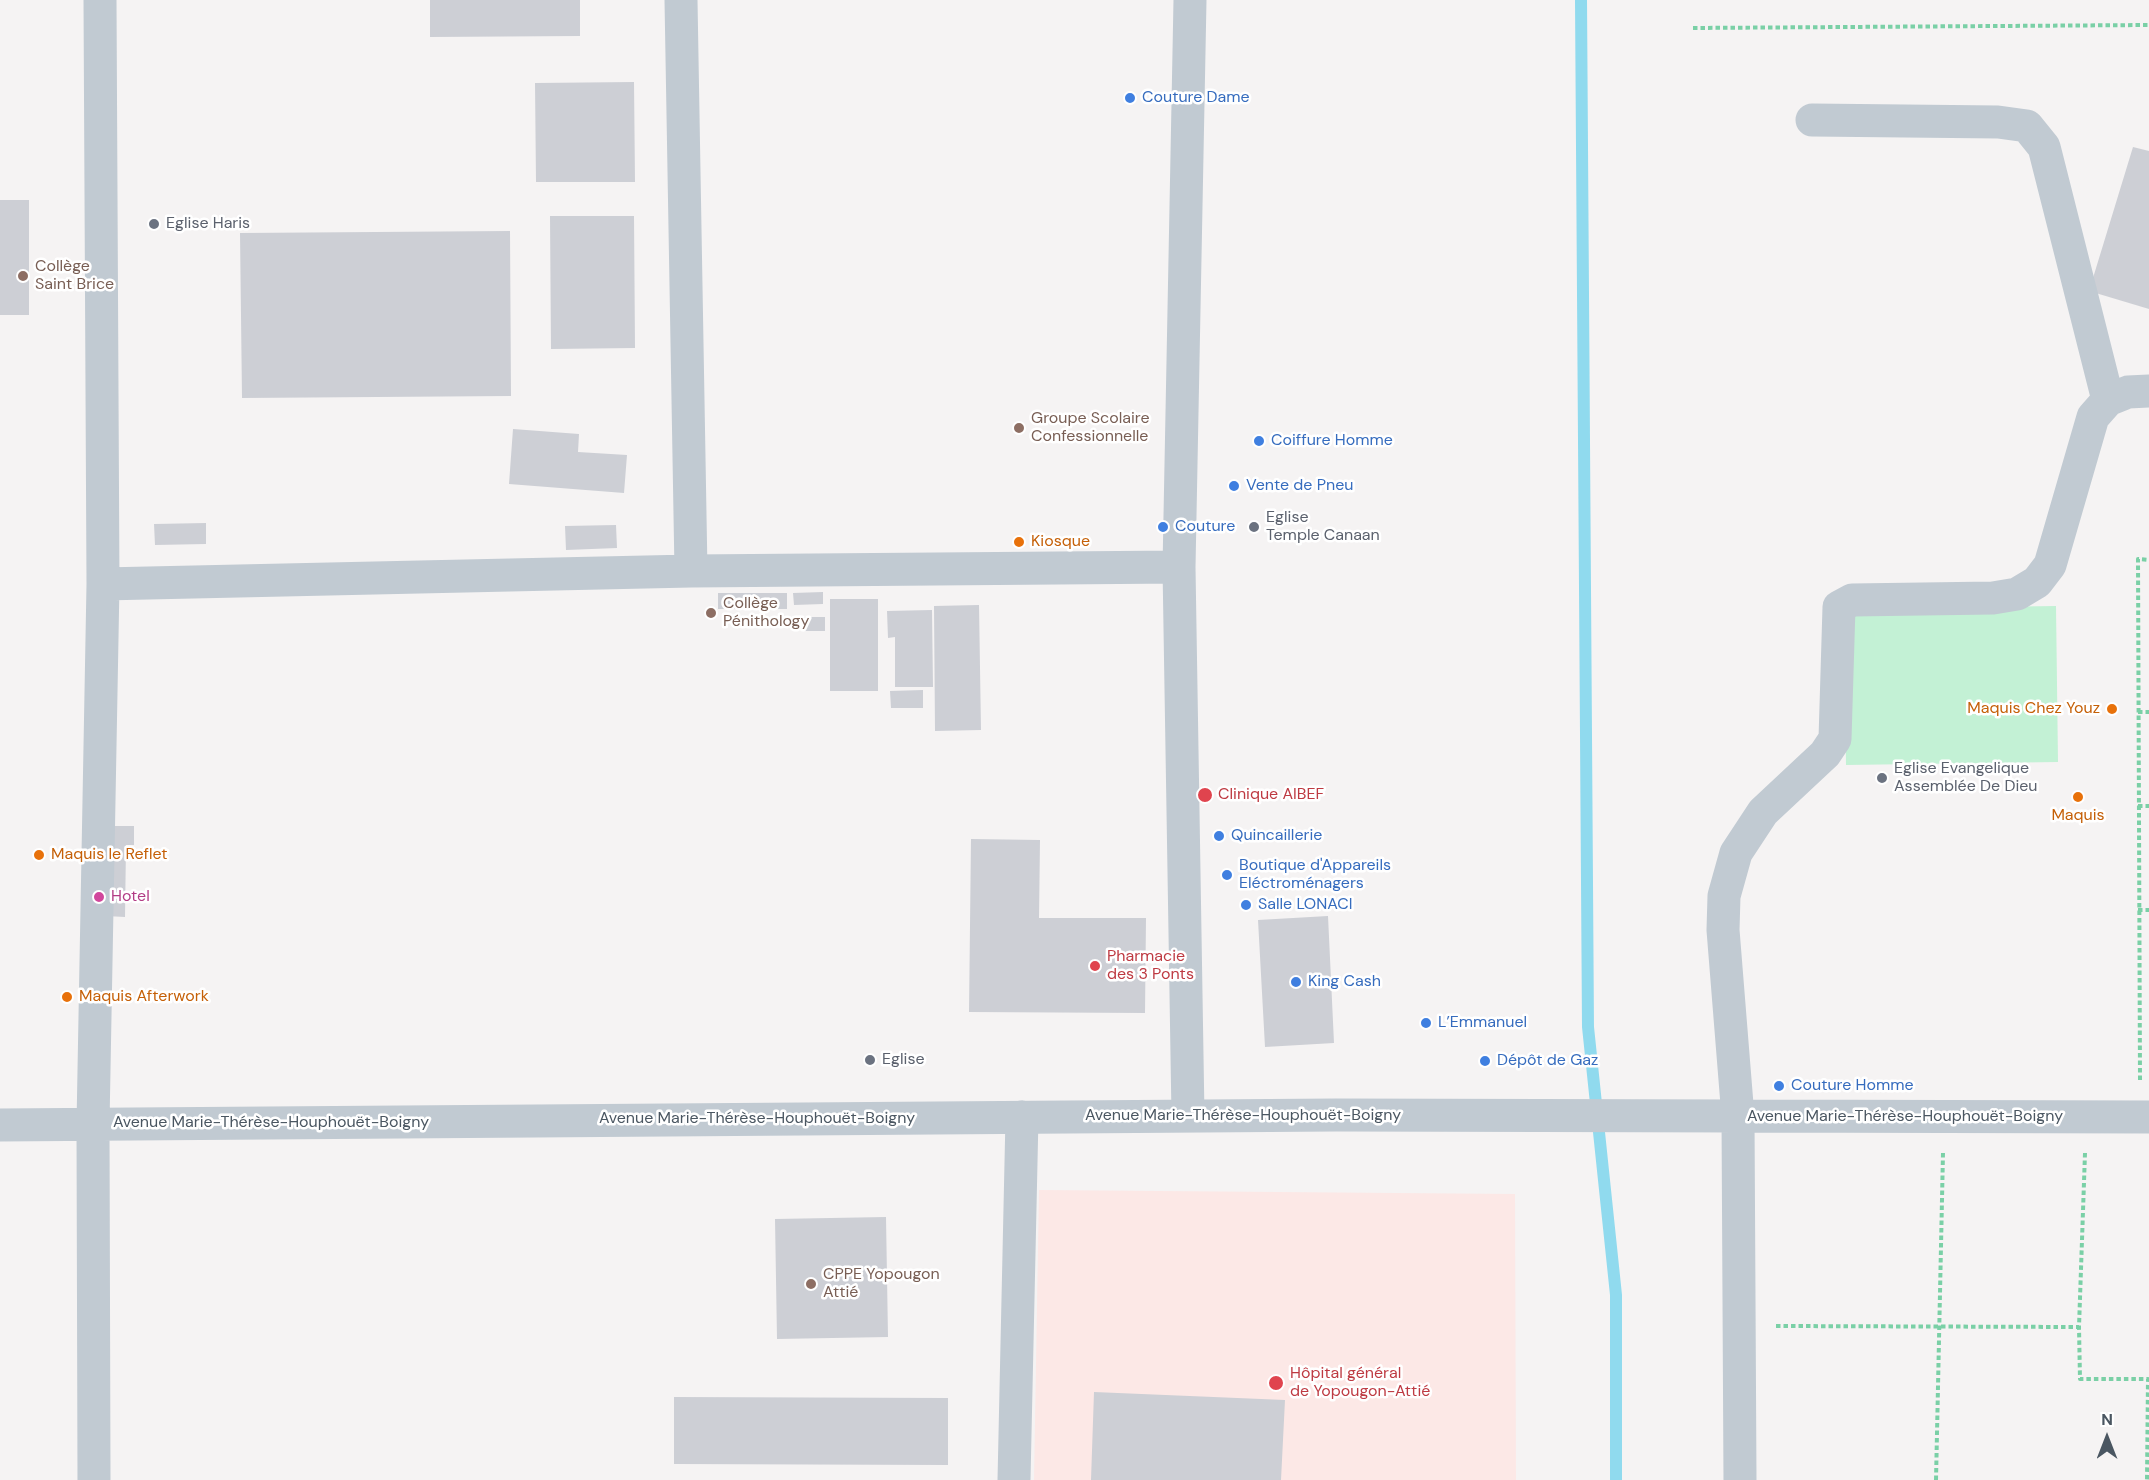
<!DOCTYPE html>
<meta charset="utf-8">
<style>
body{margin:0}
#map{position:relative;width:2149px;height:1480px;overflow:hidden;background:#f5f3f3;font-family:"DM Sans",sans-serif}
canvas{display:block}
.north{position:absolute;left:2077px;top:1408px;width:60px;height:60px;-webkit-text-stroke:4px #fff;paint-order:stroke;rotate:0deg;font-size:16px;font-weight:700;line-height:24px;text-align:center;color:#4a5661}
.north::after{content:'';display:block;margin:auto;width:21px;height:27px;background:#4a5661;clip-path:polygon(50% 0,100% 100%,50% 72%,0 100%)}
</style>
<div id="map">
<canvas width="2149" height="1480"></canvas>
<div class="north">N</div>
</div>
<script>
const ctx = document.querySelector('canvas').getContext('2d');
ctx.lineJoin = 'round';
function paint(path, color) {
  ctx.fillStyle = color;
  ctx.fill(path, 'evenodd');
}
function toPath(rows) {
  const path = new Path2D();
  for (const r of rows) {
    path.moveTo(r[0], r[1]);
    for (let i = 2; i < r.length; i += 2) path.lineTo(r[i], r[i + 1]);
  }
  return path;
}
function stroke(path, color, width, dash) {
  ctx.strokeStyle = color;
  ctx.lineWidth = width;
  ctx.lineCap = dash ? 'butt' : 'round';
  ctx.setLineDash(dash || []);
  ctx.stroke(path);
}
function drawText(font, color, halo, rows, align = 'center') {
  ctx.font = font + ' "DM Sans",sans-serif';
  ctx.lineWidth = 5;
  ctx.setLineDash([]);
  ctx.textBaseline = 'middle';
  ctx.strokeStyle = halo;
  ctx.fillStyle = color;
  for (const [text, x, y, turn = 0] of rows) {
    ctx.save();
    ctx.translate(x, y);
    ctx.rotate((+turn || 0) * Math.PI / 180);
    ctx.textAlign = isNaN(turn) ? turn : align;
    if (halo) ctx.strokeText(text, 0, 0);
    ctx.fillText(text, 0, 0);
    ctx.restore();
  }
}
const medical = toPath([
 [1039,1190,1515,1194,1516,1480,1034,1480]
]);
const green = toPath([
 [2056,606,2058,762,1846,765,1844,609]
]);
const stream = toPath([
 [1581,0,1588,1027,1616,1295,1616,1480]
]);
const building = toPath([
 [430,0,580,0,580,36,430,37],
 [634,82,635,182,536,182,535,83],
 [2133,147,2149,151,2149,309,2089,291],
 [0,200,29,200,29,315,0,315],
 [550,216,634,216,635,348,551,349],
 [510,231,511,396,242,398,240,233],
 [513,429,579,434,578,452,627,455,624,493,509,484],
 [206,523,206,544,155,545,154,524],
 [616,525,617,548,566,550,565,526],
 [823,592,823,604,794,605,793,593],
 [718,593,787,593,787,609,718,609],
 [830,599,878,599,878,691,830,691],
 [979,605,981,730,935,731,934,606],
 [932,610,933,687,895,687,895,637,888,638,887,611],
 [802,617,825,617,825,631,802,631],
 [923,690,923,708,891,708,890,691],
 [107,826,134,826,134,845,126,845,125,917,106,916],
 [971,839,1040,840,1039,918,1146,918,1145,1013,969,1012],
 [1328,916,1334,1043,1265,1047,1258,920],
 [886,1217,888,1337,777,1339,775,1219],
 [1094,1392,1285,1400,1281,1480,1091,1480],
 [674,1397,948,1398,948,1465,674,1464]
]);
const path = toPath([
 [1693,28,2149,25],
 [2138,712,2149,712],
 [2138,806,2149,806],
 [2138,910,2149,910],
 [2140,1080,2138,559,2149,560],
 [2085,1153,2079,1327,2080,1379,2148,1379,2147,1480],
 [1776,1326,2079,1327],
 [1936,1480,1943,1153]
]);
const minor = toPath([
 [681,0,691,571],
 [1812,120,1998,122,2027,126,2044,147,2108,400],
 [103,584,691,571,1179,567],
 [1188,1116,1179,567,1190,0],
 [0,1125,1336,1115,2149,1117],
 [94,1480,93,1124,103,584,100,0],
 [1014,1480,1022,1117],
 [1740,1480,1738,1117,1723,930,1724,896,1736,853,1763,812,1825,754,1835,739,1839,607,1852,600,1993,598,2017,594,2037,582,2050,565,2093,417,2108,400,2128,392,2149,391]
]);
const markers = [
 [1130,98,6,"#3f7fe0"],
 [154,224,6,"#6b7280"],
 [23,276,6,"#8d6e63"],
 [1019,428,6,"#8d6e63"],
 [1259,441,6,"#3f7fe0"],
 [1234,486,6,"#3f7fe0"],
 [1163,527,6,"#3f7fe0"],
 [1254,527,6,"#6b7280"],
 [1019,542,6,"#e8710a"],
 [711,613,6,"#8d6e63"],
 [2112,709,6,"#e8710a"],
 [1882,778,6,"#6b7280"],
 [1205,795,8,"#e0444e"],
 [2078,797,6,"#e8710a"],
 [1219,836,6,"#3f7fe0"],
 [39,855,6,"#e8710a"],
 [1227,875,6,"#3f7fe0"],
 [99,897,6,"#d1479c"],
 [1246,905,6,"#3f7fe0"],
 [1095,966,6,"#e0444e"],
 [1296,982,6,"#3f7fe0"],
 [67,997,6,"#e8710a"],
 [1426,1023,6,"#3f7fe0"],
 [870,1060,6,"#6b7280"],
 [1485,1061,6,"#3f7fe0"],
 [1779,1086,6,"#3f7fe0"],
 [811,1284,6,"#8d6e63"],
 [1276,1383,8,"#e0444e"]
];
const shopNames = [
 ["Couture Dame",1142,98],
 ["Coiffure Homme",1271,441],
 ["Vente de Pneu",1246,486],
 ["Couture",1175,527],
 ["Quincaillerie",1231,836],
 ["Boutique d'Appareils",1239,866],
 ["Eléctroménagers",1239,884],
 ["Salle LONACI",1258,905],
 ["King Cash",1308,982],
 ["L’Emmanuel",1438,1023],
 ["Dépôt de Gaz",1497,1061],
 ["Couture Homme",1791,1086]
];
const worshipNames = [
 ["Eglise Haris",166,224],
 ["Eglise",1266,518],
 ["Temple Canaan",1266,536],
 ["Eglise Evangelique",1894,769],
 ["Assemblée De Dieu",1894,787],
 ["Eglise",882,1060]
];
const educationNames = [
 ["Collège",35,267],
 ["Saint Brice",35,285],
 ["Groupe Scolaire",1031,419],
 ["Confessionnelle",1031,437],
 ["Collège",723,604],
 ["Pénithology",723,622],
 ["CPPE Yopougon",823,1275],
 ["Attié",823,1293]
];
const foodNames = [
 ["Kiosque",1031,542],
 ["Maquis Chez Youz",2100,709,"right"],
 ["Maquis",2078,816,"center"],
 ["Maquis le Reflet",51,855],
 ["Maquis Afterwork",79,997]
];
const healthNames = [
 ["Clinique AIBEF",1218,795],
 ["Pharmacie",1107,957],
 ["des 3 Ponts",1107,975],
 ["Hôpital général",1290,1374],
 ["de Yopougon-Attié",1290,1392]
];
const hotelNames = [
 ["Hotel",111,897]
];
const streetNames = [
 ["Avenue Marie-Thérèse-Houphouët-Boigny",1243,1116],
 ["Avenue Marie-Thérèse-Houphouët-Boigny",1905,1117],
 ["Avenue Marie-Thérèse-Houphouët-Boigny",757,1119],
 ["Avenue Marie-Thérèse-Houphouët-Boigny",271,1123]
];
paint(medical, '#fce8e6');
paint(green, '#c3f1d5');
stroke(stream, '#90daee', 12);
paint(building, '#cdcfd5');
stroke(path, '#7ad0a6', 4, [4.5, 3]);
stroke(minor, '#c1cad2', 33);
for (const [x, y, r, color] of markers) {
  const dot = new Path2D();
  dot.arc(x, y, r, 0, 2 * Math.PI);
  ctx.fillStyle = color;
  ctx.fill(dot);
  stroke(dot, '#fff', 2);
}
drawText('16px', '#366cbe', '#fff', shopNames, 'left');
drawText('16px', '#5b616d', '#fff', worshipNames, 'left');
drawText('16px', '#785e54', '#fff', educationNames, 'left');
drawText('16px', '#c56008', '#fff', foodNames, 'left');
drawText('16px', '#be3a42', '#fff', healthNames, 'left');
drawText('16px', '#b23c85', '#fff', hotelNames, 'left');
drawText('16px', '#4a5661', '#fff', streetNames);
</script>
